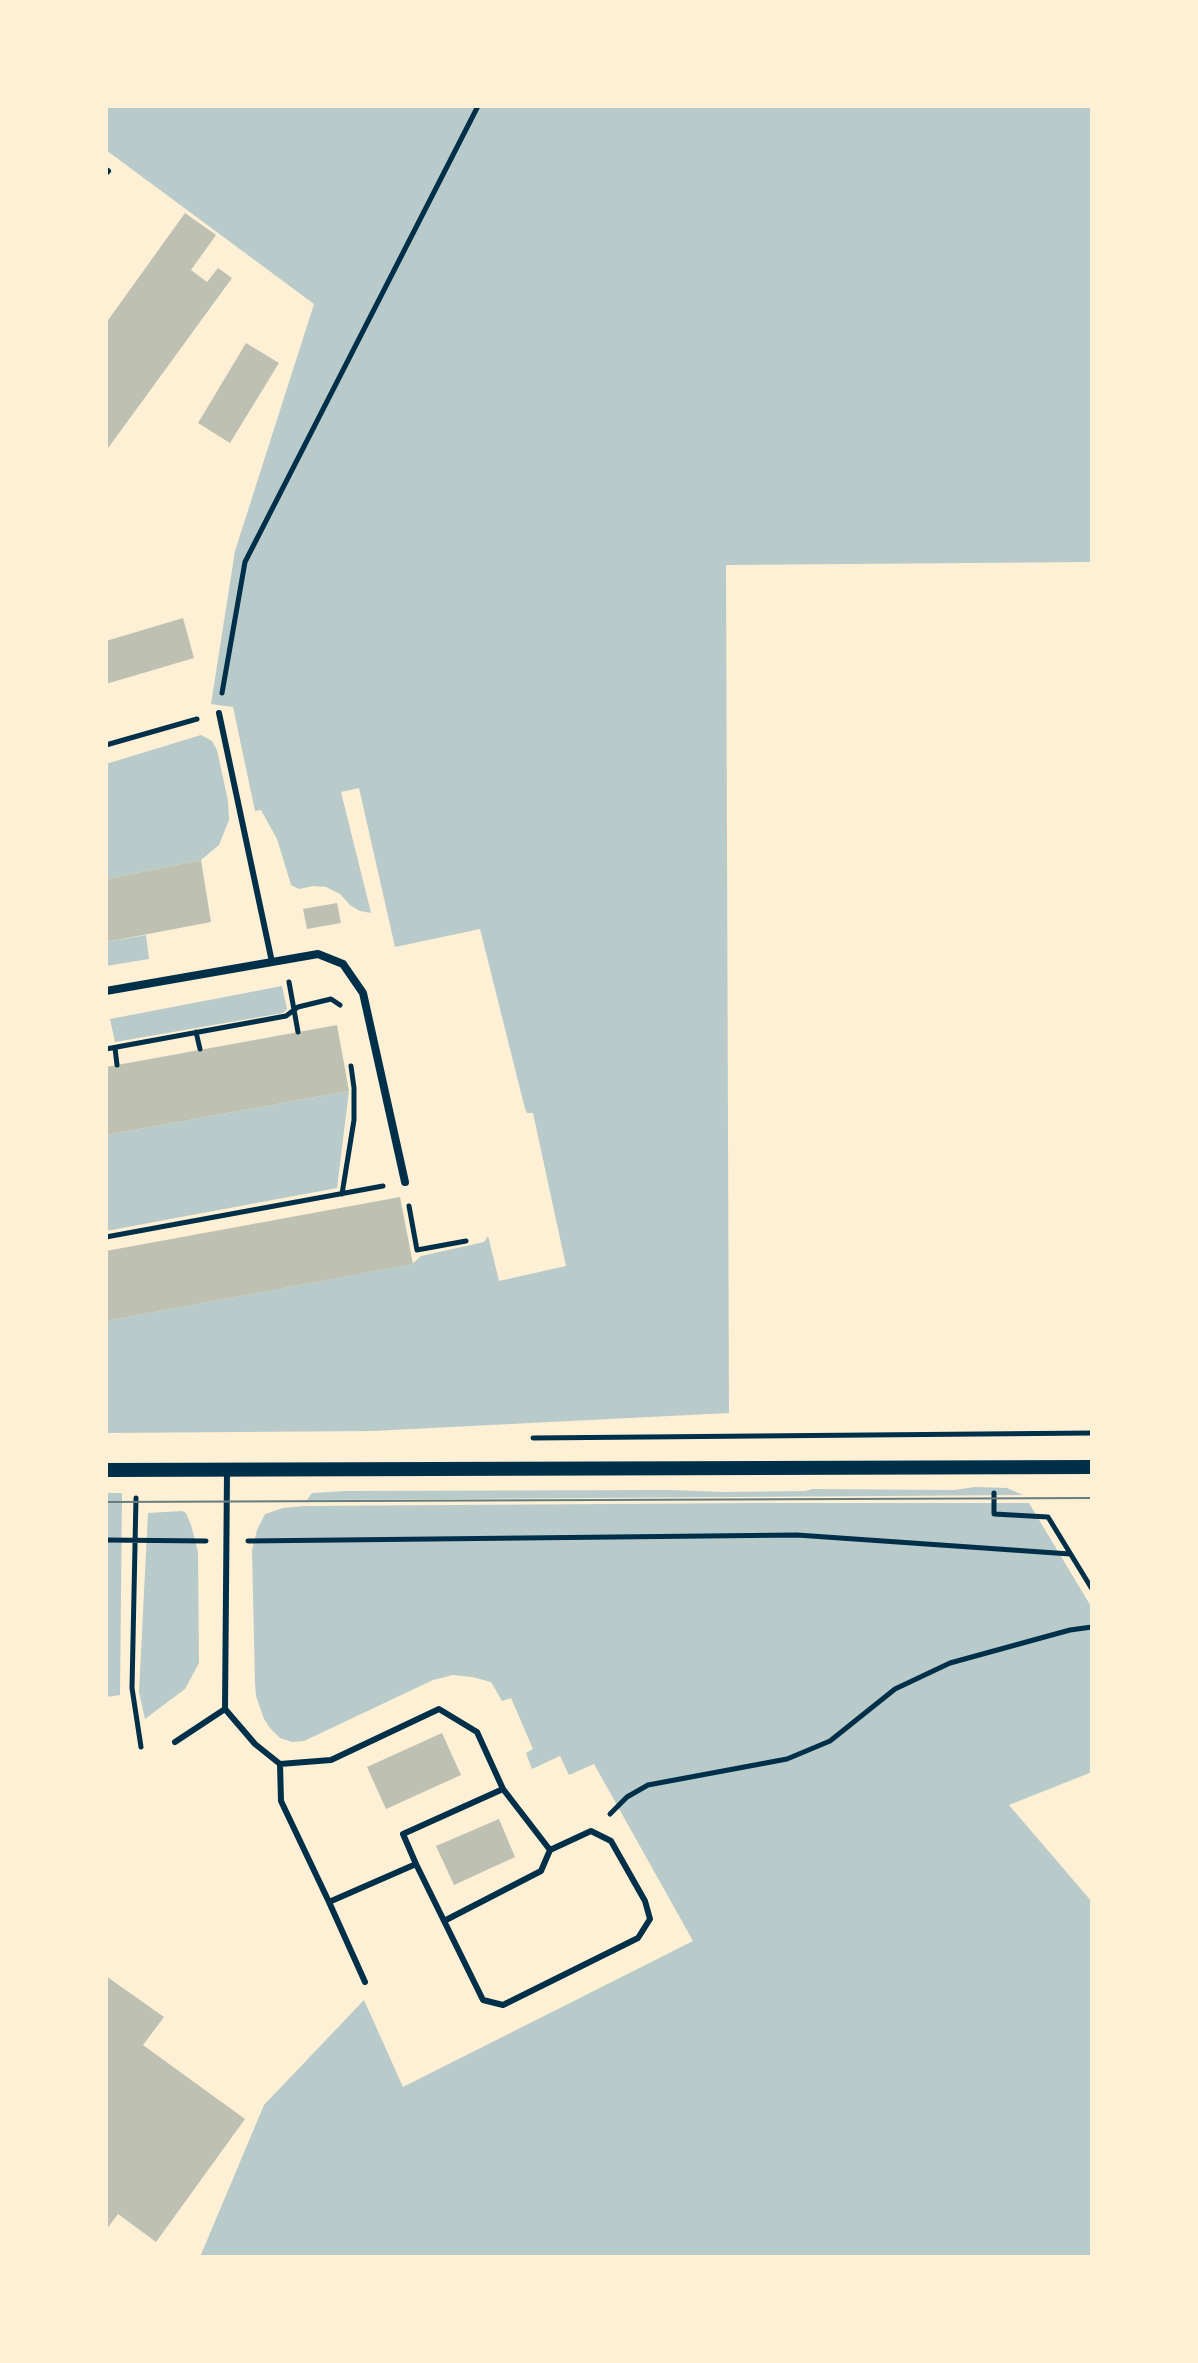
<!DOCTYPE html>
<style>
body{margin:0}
#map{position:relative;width:1198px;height:2363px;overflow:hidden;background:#fdf0d5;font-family:"Alegreya Sans",sans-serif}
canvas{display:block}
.frame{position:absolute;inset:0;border:108px solid #fdf0d5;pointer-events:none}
</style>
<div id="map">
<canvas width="1198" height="2363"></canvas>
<div class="frame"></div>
</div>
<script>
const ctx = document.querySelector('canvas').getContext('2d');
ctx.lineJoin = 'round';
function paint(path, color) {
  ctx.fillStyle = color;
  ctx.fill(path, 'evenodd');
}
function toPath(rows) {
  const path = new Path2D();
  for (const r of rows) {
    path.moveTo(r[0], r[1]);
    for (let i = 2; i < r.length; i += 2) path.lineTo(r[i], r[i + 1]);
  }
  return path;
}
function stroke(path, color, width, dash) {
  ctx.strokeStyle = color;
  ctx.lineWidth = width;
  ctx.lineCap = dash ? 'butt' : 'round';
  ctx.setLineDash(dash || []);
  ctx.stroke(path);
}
const green = toPath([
 [106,106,1092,106,1092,562,726,565,729,1413,372,1431,106,1433,106,1321,412,1264,421,1256,484,1242,488,1236,499,1281,566,1266,533,1113,527,1113,525,1109,480,929,395,947,359,788,341,792,371,913,360,911,350,905,340,894,326,887,313,886,299,889,291,885,277,839,261,810,255,811,233,707,211,704,235,551,314,304,106,150],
 [201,735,212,741,217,750,228,801,229,820,219,845,201,860,106,879,106,764],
 [146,935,149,959,106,966,106,942],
 [282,986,287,1009,283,1013,115,1042,110,1019],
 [349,1091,337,1188,106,1231,106,1135],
 [975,1487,1007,1488,1023,1495,307,1500,312,1493,348,1491,670,1490,724,1492,805,1491,813,1489,954,1490],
 [106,1493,122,1493,120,1695,106,1697],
 [758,1503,1029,1503,1092,1608,1092,1772,1009,1805,1092,1902,1092,2257,200,2257,264,2105,364,2000,403,2087,693,1941,594,1764,569,1775,560,1756,532,1769,526,1753,533,1749,511,1698,502,1701,491,1682,472,1677,453,1675,433,1680,304,1741,292,1742,280,1738,270,1728,264,1719,256,1696,255,1684,252,1550,257,1530,265,1514,283,1508,304,1506],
 [182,1511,186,1513,191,1525,198,1552,199,1663,185,1689,145,1719,139,1692,148,1513]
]);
const building = toPath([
 [185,213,216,235,191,270,207,282,218,268,232,278,106,451,106,323],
 [246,343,279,363,230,443,198,423],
 [183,618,194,658,106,684,106,641],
 [201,860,211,922,106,942,106,879],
 [337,903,341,923,307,929,303,909],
 [337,1025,349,1091,106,1135,106,1067],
 [400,1197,413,1264,106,1321,106,1251],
 [442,1733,461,1775,386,1809,367,1767],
 [499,1819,515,1857,454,1885,436,1846],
 [106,1976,164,2017,143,2045,245,2119,156,2242,118,2214,106,2230]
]);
const path = toPath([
 [222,693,245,562,478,106],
 [106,745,197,719],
 [289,982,298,1032],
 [196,1032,200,1049],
 [115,1048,117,1065],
 [106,1049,286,1016,298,1007,331,999,340,1005],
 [342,1194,354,1120,354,1088,351,1066],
 [409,1206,417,1250,466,1241],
 [106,1237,383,1186],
 [533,1438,1092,1433],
 [994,1493,994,1514,1048,1517,1092,1589],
 [136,1498,132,1688,141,1747],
 [106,1540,206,1541],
 [248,1541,797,1535,1070,1554],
 [610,1814,627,1797,648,1785,787,1759,830,1741,895,1689,950,1663,1070,1630,1092,1627]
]);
const service = toPath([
 [106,173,108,171],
 [219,713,272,962],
 [225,1709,255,1744,280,1764,281,1801,329,1902,416,1864,403,1834,503,1789,477,1732,439,1709,331,1760,280,1764],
 [175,1742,225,1709,227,1472],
 [416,1864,483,2000,503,2005,638,1938,650,1919,645,1901,611,1841,591,1831,550,1850,503,1789],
 [329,1902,365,1982],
 [444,1921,541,1871,550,1850]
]);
const minor = toPath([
 [106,991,318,954,343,964,363,993,405,1182]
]);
const tertiary = toPath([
 [106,1470,1092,1467]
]);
const tram = toPath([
 [106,1502,1092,1498]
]);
paint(green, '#b9caca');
paint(building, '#bec0b2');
stroke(path, '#003049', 5);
stroke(service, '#003049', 6);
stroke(minor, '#003049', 8);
stroke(tertiary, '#003049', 14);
stroke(tram, '#657d81', 2);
</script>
